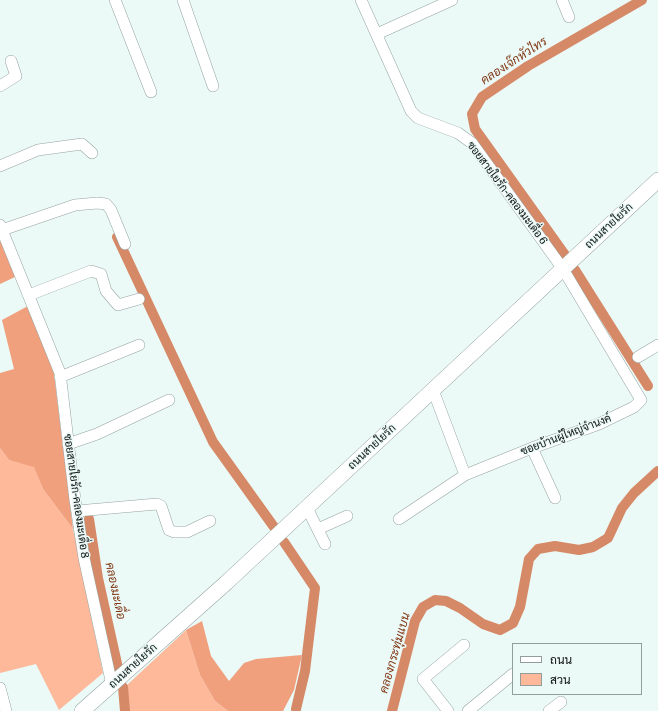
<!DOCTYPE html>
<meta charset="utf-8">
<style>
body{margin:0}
#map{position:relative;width:658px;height:711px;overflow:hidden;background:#ebf9f7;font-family:Literata,Sarabun,serif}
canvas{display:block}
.legend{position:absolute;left:512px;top:643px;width:130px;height:52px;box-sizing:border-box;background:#ebf9f7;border:1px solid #939d9c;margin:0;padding:5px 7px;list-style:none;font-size:12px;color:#0f1413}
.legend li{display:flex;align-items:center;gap:8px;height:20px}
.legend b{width:20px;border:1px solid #939d9c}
</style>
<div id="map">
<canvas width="658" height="711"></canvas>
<ul class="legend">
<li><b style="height:5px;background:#fff"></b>ถนน</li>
<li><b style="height:11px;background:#feb89a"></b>สวน</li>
</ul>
</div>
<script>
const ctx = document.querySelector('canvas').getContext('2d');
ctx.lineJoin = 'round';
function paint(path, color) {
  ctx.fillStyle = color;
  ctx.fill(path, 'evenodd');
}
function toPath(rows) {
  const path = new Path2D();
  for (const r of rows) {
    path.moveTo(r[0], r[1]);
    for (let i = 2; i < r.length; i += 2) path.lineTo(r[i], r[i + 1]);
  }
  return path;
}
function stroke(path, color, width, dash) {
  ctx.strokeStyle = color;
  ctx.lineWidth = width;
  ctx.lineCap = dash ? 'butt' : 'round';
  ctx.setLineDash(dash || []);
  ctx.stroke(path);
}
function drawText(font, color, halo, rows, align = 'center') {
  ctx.font = font + ' Literata,Sarabun,serif';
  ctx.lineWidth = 3;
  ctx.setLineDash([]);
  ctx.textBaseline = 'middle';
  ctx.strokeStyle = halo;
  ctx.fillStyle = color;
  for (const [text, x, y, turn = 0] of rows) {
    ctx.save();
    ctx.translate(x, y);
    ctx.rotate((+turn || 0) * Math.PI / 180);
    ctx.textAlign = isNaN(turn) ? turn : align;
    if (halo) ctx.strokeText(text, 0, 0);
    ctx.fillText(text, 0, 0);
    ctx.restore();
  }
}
const green = toPath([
 [0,448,9,460,34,466,43,489,73,529,103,673,59,710,36,664,0,673],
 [186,630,200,675,215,701,228,711,129,711,126,686]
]);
const forest = toPath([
 [0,240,15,277,0,284],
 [28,306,54,373,73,529,43,489,34,467,9,460,0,448,0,373,14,369,2,320],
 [202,621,211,656,229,681,244,663,256,659,302,655,294,690,283,711,228,711,215,701,200,675,186,630]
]);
const canal = toPath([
 [117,237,213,442,274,527],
 [565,255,475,129,472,114,482,97,528,66,642,0],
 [575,270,648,386],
 [89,519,98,578,118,668],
 [284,542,315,588,305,671,296,709],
 [123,687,125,711],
 [392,711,415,621,423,607,435,600,446,601,460,608,483,624,500,630,513,623,520,607,529,559,538,549,555,546,579,550,593,547,608,538,622,508,634,493,658,471]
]);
const street = toPath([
 [115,0,151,92],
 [183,0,213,86],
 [361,0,411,111,418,118,458,133,472,143,563,269,641,400,634,407,599,424,532,448,465,475,399,519],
 [562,0,569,17],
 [377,34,452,0],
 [0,86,16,76,11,61],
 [0,166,38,150,82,144,92,153],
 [0,225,60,373,75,500,84,558,112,685],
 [2,230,75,205,97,203,106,204,111,210,125,244],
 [29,295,91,271,101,274,106,291,118,305,139,299],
 [638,357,658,345],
 [60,377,139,345],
 [433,390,465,475],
 [68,444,97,434,169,400],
 [532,448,555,498],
 [307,508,325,544],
 [77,511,157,504,161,506,169,530,174,532,187,532,210,521],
 [318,529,347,516],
 [0,688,6,711],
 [448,711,423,679,464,645],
 [468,711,513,674],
 [549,711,561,702]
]);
const secondary = toPath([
 [82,711,226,583,658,180]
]);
const streetNames = [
 ["ซอยสายใยรัก-คลองมะเดื่อ 6",507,193,53],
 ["ถนนสายใยรัก",609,226,-43],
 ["ซอยบ้านผู้ใหญ่จำนงค์",566,435,-21],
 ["ถนนสายใยรัก",372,447,-43],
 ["ซอยสายใยรัก-คลองมะเดื่อ 8",76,496,82],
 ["ถนนสายใยรัก",133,666,-42]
];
const waterNames = [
 ["คลองเจ๊กหัวไทร",514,61,-33],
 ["คลองมะเดื่อ",115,591,78],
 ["คลองกระทุ่มแบน",395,653,-74]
];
paint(green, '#feb89a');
paint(forest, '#f0a07d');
stroke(canal, '#d68966', 10);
stroke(street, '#95a3a1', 12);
stroke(secondary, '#95a3a1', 16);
stroke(street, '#fff', 11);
stroke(secondary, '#fff', 15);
drawText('11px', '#0f1413', '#ebf9f7', streetNames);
drawText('italic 12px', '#813915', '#ebf9f7', waterNames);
</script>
